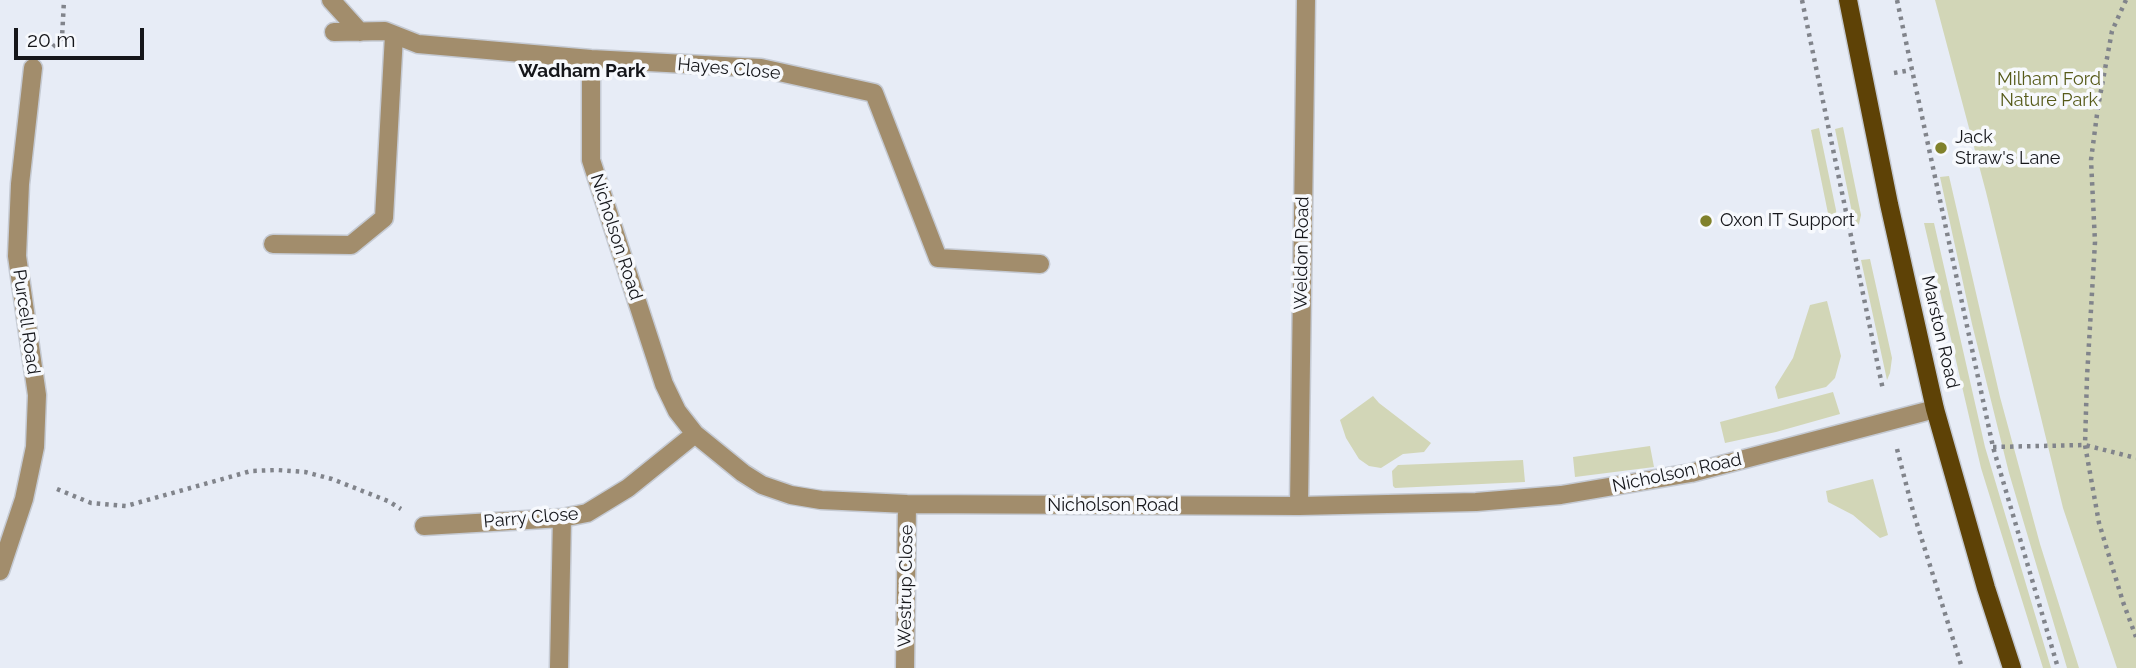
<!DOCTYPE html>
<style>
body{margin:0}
#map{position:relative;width:2136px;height:668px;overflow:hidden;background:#e7ecf6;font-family:Raleway,sans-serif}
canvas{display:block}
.scale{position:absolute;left:14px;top:28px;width:130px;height:32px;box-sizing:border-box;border:4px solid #15161a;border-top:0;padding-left:9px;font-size:21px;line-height:24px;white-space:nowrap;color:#15161a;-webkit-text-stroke:5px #f7f9fd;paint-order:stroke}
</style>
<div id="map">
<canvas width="2136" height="668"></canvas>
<div class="scale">20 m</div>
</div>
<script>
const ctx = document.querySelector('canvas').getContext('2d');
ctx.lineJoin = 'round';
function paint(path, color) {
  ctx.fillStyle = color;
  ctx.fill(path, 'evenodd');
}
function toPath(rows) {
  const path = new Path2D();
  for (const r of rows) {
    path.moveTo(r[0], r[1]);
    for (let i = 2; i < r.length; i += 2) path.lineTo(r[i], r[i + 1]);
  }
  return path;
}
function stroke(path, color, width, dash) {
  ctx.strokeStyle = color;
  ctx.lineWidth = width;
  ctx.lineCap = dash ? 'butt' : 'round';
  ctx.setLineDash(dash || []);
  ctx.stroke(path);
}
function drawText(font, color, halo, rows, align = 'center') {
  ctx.font = font + ' Raleway,sans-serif';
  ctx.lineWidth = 7;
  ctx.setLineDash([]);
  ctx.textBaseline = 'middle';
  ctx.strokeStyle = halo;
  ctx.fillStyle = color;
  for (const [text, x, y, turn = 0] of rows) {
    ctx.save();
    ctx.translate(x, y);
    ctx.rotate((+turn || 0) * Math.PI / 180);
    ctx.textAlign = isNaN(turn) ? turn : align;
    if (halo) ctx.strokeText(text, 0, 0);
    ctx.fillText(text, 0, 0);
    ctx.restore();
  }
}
const green = toPath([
 [1935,0,2136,0,2136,668,2117,668,2063,508,1986,192],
 [1843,127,1861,215,1859,224,1855,227,1835,129],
 [1819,128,1836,210,1837,220,1831,228,1811,130],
 [1949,176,2000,397,2040,544,2079,668,2067,668,2009,473,1972,324,1940,177],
 [1924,223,1934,223,1985,447,2051,668,2043,668,1981,468],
 [1870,259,1892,358,1890,373,1887,380,1861,260],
 [1827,301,1841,356,1835,378,1826,387,1778,399,1775,387,1793,358,1810,305],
 [1833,392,1840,414,1776,432,1725,443,1720,422],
 [1373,396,1379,403,1431,443,1424,452,1403,454,1381,468,1369,466,1359,459,1346,438,1340,420],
 [1650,446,1654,467,1575,477,1573,457],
 [1523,460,1525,482,1395,488,1393,486,1392,471,1398,465],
 [1873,479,1888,535,1880,538,1853,515,1828,502,1826,491]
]);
const path = toPath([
 [1802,0,1883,390],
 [1897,0,1993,447,2058,668],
 [2126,0,2112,31,2098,107,2091,160,2095,242,2087,377,2085,445,2099,523,2123,602,2136,637],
 [53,47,62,38,64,0],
 [1894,73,1911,70],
 [1993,447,2085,445,2136,458],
 [1897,449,1913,511,1962,668],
 [57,489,91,503,126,506,251,471,277,470,305,472,332,479,388,501,401,509]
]);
const minor = toPath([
 [331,0,360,32],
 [334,32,385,31,418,44,591,59,761,68,874,93,938,258,1040,264],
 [591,59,591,160,664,384,677,411,695,434,743,473,762,485,791,495,821,500,907,504,1299,506,1476,502,1561,495,1691,473,1935,409],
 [273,244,351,245,384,218,394,35],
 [1299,506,1306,0],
 [424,526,562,518,587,513,628,488,695,434],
 [0,571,24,499,35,447,37,395,17,256,20,184,33,68],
 [559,668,562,518],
 [905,668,907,504]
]);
const major = toPath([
 [1848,0,1889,204,1935,409,1986,588,2012,668]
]);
const markers = [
 [1941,148,7,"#80812b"],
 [1706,221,7,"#80812b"]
];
const streetNames = [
 ["Hayes Close",729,69,5],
 ["Nicholson Road",616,237,72],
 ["Weldon Road",1302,253,-89],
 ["Purcell Road",26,322,82],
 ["Marston Road",1940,332,77],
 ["Nicholson Road",1677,473,-12],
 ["Nicholson Road",1113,506],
 ["Parry Close",531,518,-5],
 ["Westrup Close",906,586,-89]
];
const parkNames = [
 ["Milham Ford",2049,80],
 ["Nature Park",2049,101]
];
const poiNames = [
 ["Jack",1955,138],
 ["Straw's Lane",1955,159],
 ["Oxon IT Support",1720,221]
];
const neighbourhoodNames = [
 ["Wadham Park",582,71]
];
paint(green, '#d2d6b7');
stroke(minor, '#c5cad3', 21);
stroke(major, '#c5cad3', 21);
stroke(path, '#81848b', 4.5, [3.5, 5]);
stroke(minor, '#a28d6c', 18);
stroke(major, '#5e4206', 18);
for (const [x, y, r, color] of markers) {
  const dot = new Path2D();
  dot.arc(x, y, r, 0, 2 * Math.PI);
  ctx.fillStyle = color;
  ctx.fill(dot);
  stroke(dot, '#f7f9fd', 2.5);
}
drawText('18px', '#15161a', '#f7f9fd', streetNames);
drawText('18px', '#565a19', '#f7f9fd', parkNames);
drawText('18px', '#15161a', '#f7f9fd', poiNames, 'left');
drawText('bold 19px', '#15161a', '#f7f9fd', neighbourhoodNames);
</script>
